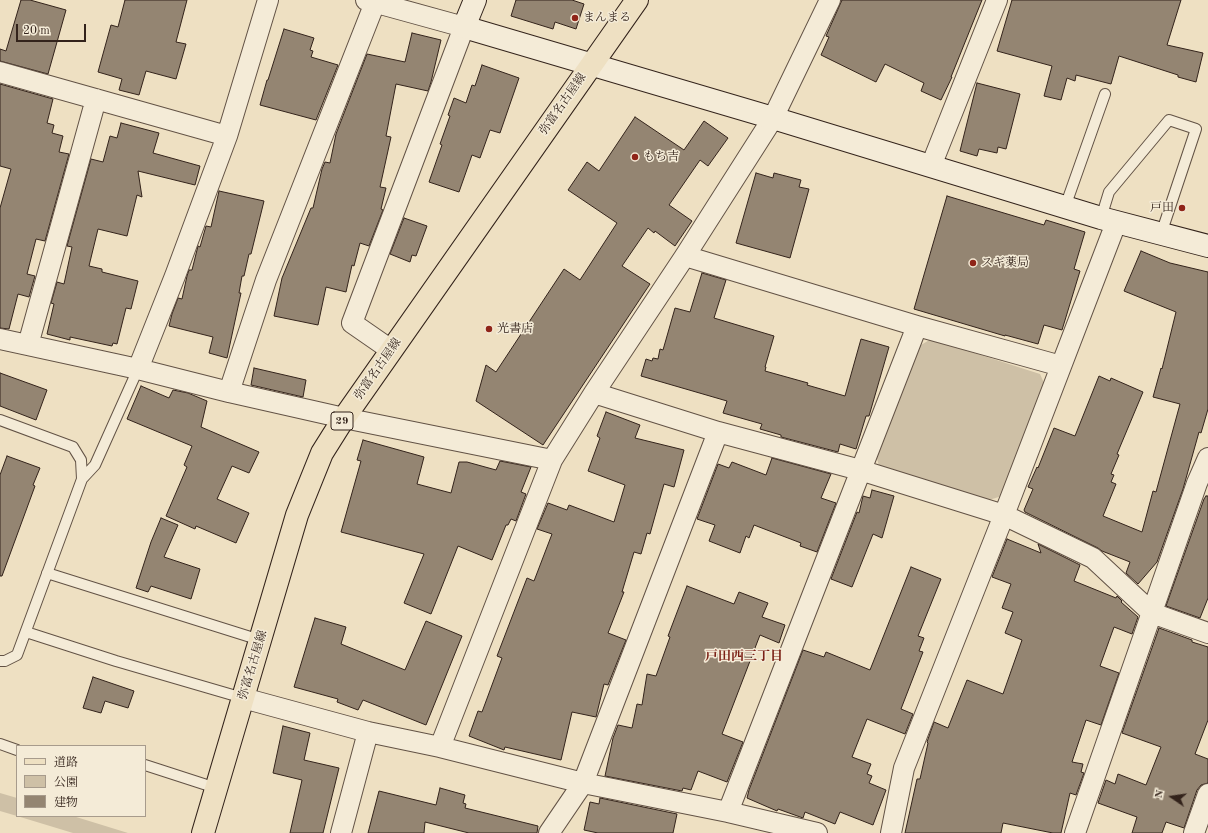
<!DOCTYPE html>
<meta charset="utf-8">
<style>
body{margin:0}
#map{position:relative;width:1208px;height:833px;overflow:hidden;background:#eee0c2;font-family:"Old Standard TT","Noto Serif JP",serif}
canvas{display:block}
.legend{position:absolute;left:16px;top:745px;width:130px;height:72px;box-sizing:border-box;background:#f4ebd7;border:1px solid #a79b8c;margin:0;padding:5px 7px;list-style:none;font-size:12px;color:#33231b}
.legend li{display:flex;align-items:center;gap:8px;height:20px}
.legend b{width:20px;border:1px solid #a79b8c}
.north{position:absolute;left:1152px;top:777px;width:40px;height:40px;-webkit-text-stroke:3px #f4ebd7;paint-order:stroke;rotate:283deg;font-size:11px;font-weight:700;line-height:16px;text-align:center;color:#33231b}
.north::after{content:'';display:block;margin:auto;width:14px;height:18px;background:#33231b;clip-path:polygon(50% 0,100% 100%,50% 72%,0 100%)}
.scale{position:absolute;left:16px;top:24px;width:70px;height:18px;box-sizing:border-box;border:2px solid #33231b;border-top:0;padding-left:5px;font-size:12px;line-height:14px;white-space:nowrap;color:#33231b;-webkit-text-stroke:3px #f4ebd7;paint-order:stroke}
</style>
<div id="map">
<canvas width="1208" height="833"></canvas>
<ul class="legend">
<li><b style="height:5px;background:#eee0c2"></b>道路</li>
<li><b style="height:11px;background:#cec0a6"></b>公園</li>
<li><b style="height:11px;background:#948572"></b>建物</li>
</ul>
<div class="north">N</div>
<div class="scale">20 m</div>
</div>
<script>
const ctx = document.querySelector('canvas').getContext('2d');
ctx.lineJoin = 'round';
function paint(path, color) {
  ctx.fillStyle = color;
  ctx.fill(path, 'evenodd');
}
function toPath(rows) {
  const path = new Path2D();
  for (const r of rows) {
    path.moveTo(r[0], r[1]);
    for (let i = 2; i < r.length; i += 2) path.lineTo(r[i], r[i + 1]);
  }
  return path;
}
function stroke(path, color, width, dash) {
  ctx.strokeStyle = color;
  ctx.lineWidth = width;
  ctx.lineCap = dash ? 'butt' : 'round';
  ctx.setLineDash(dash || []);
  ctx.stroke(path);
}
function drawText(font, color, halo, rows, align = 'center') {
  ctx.font = font + ' "Old Standard TT","Noto Serif JP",serif';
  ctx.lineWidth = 3;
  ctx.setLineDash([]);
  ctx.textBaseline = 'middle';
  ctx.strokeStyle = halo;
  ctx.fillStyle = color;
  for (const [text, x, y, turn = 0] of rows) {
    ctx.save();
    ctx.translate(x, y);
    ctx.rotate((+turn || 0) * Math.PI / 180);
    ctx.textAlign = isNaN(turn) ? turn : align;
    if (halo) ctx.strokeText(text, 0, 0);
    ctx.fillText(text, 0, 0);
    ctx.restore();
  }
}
const green = toPath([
 [931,339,1040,374,1044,383,1002,496,989,500,879,466,876,455,921,345],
 [0,793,17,798,17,816,0,811],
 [17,816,73,816,128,833,73,833]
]);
const building = toPath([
 [21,0,30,0,66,10,48,74,0,61,0,49,6,51,21,0],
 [125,0,187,0,176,42,186,44,176,79,146,71,139,95,119,90,122,79,98,72,111,25,118,27,125,0],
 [516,0,572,0,584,4,576,29,555,22,553,29,511,16,516,0],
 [842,0,982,0,951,77,952,77,941,100,921,91,924,83,885,64,876,82,821,55,829,37,826,36,842,0],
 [1012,0,1181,0,1167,45,1203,53,1196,82,1178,77,1178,75,1119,56,1111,84,1076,75,1075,81,1067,78,1061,100,1044,96,1052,66,997,51,1012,0],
 [284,29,314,38,310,50,313,51,311,57,338,65,316,120,260,105,267,80,268,80,284,29],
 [412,33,441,40,431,82,428,91,396,84,386,136,391,137,380,187,386,188,381,209,383,210,369,246,360,243,354,266,352,265,346,292,326,287,318,325,274,316,282,278,311,208,313,208,322,169,325,162,330,163,336,134,367,54,405,62,412,33],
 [482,65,519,78,500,133,490,130,480,158,472,155,459,192,429,182,442,145,440,144,450,116,448,115,454,98,466,103,472,85,475,86,482,65],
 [977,83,1020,94,1006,149,998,147,997,153,979,149,977,156,960,151,977,83],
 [0,84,53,99,47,123,54,125,52,133,63,136,59,152,69,154,45,241,36,239,27,274,35,276,29,297,18,294,9,329,0,328,0,208,11,169,0,166,0,84],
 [635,117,684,150,704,121,728,138,708,166,700,160,669,205,692,221,675,246,655,231,654,233,648,228,622,266,650,284,543,445,476,401,486,365,496,372,564,269,580,280,617,223,568,190,587,162,599,171,635,117],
 [121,123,159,133,153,153,200,166,195,185,138,171,142,197,137,195,127,236,98,229,89,266,102,269,102,272,138,281,131,309,126,308,117,344,113,343,112,346,70,337,70,340,47,334,54,304,51,303,57,282,64,284,72,247,67,246,91,159,103,162,110,136,117,138,121,123],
 [756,173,773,178,774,173,801,180,799,187,809,189,790,258,736,243,756,173],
 [219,191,264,201,251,254,249,254,244,276,242,276,239,293,241,293,227,358,209,353,213,337,169,326,172,314,178,298,182,299,187,276,189,270,192,270,198,246,200,247,206,226,211,227,219,191],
 [947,196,1044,225,1046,220,1085,232,1074,269,1080,271,1062,330,1044,325,1038,344,1005,335,1005,336,914,309,947,196],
 [404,218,427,226,416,256,412,255,410,262,390,254,404,218],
 [1141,251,1170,263,1208,272,1208,409,1201,433,1199,432,1183,489,1157,562,1138,584,1126,573,1130,562,1102,551,1098,548,1025,512,1024,510,1033,489,1028,487,1037,467,1038,468,1054,428,1075,436,1099,376,1110,381,1111,378,1143,392,1117,454,1119,455,1111,474,1114,475,1111,482,1116,484,1103,516,1142,532,1153,491,1156,492,1180,404,1153,397,1161,368,1162,369,1176,312,1124,291,1141,251],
 [702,273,726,280,714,318,774,336,765,367,766,367,765,371,808,383,807,385,845,396,861,339,889,347,869,416,866,416,856,449,840,444,838,452,781,437,781,435,760,429,762,424,723,413,727,401,641,376,646,359,652,361,653,358,658,359,660,349,663,350,675,308,690,312,702,273],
 [254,368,306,380,303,397,251,385,254,368],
 [0,373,47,390,36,420,0,406,0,373],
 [141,386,169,398,173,390,188,393,207,401,201,427,259,452,249,473,232,466,217,499,249,513,236,543,196,526,195,529,166,516,187,467,184,465,192,446,127,419,141,386],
 [606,412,640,425,635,438,684,450,674,487,664,484,650,534,647,533,641,554,634,552,622,592,624,592,608,633,626,640,608,685,604,684,596,717,572,712,561,760,505,747,504,750,469,736,478,711,482,712,502,658,497,656,527,578,534,581,552,534,537,529,548,503,567,510,569,505,614,522,625,485,588,471,600,438,597,436,606,412],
 [363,440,424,457,417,484,451,493,459,462,467,462,496,470,500,461,531,467,521,492,526,494,516,521,511,519,508,525,506,525,492,560,458,546,431,614,404,603,424,554,341,532,361,461,357,460,363,440],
 [7,456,40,468,33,485,35,486,2,576,0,576,0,475,7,456],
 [772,458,831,474,821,498,836,503,817,552,800,546,801,543,754,525,749,538,746,536,740,553,709,541,715,525,697,519,718,464,729,468,732,462,766,475,772,458],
 [872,490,894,496,882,538,873,534,852,587,831,579,857,512,859,513,863,496,870,498,872,490],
 [1206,496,1208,496,1208,598,1200,618,1166,606,1204,499,1206,496],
 [161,518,178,525,164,557,200,569,191,599,151,586,148,592,136,588,151,542,161,518],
 [1007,539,1041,553,1038,544,1080,565,1074,581,1116,598,1117,596,1122,601,1121,602,1138,617,1132,634,1114,627,1100,666,1119,673,1101,725,1086,720,1072,762,1083,764,1081,772,1084,773,1076,795,1070,793,1061,833,1053,833,1003,823,1001,833,905,833,917,779,920,779,928,743,927,742,934,722,948,728,967,680,1003,694,1022,640,1005,633,1013,612,1002,608,1011,584,992,577,1007,539],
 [911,567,941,579,918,636,924,638,919,651,923,652,901,709,913,714,905,734,867,719,852,757,871,764,867,774,872,776,869,783,886,790,873,825,840,812,835,824,805,812,803,818,778,809,777,811,747,798,749,790,803,650,824,657,826,652,870,670,911,567],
 [687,586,734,604,739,592,768,603,762,617,785,625,779,643,760,635,722,734,743,742,727,782,698,771,691,790,683,788,682,791,605,776,613,738,618,725,632,728,637,704,642,705,647,674,656,676,670,637,668,636,687,586],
 [315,618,346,627,341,644,405,670,426,621,462,636,426,725,363,700,358,710,337,702,338,699,294,687,315,618],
 [1159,628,1192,640,1192,642,1208,647,1208,720,1195,754,1208,759,1208,783,1201,785,1197,790,1184,828,1166,822,1162,833,1132,833,1137,817,1098,803,1106,780,1115,784,1118,774,1146,785,1161,747,1122,733,1159,628],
 [93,677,134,691,128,708,105,701,101,713,83,708,93,677],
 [283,726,310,733,304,760,339,768,323,833,290,833,302,780,273,773,283,726],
 [440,788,465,795,463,803,466,804,465,808,538,826,537,833,469,833,425,822,424,833,368,833,379,791,436,805,440,788],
 [600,798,677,814,673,833,598,833,584,830,590,802,599,804,600,798]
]);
const lane = toPath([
 [1065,207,1105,94],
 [1101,218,1109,192,1169,120,1196,129,1161,234],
 [0,420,73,447,81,460,82,479,17,655,5,661,0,661],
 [82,479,95,465,138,369],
 [47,573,260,640],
 [26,632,116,661,243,698],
 [0,744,17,750],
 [145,765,216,788]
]);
const street = toPath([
 [366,0,464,27,352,323,391,350],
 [0,72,227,136],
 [931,166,997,0],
 [685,256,917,326,1061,366],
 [0,339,138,369,229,392,344,418,552,460],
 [28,345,96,99],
 [138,369,175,276,227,136,268,0],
 [229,392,266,280,376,0],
 [594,393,718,432,860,470,1004,515,1093,558,1152,613,1208,633],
 [243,698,368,732,440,747,583,783,728,812,817,833],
 [440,747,552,460,594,393,685,256,773,118,830,0],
 [728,812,917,326],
 [341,833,368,732],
 [549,833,583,783,718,432],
 [891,833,904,768,1004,515,1116,223],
 [1075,833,1197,483,1208,458],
 [1194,833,1208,794]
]);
const secondary = toPath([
 [475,0,464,27,773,118,1101,218,1208,246]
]);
const primary = toPath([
 [203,833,297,515,322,453,344,418,637,0]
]);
const markers = [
 [575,18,4,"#8f2418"],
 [635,157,4,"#8f2418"],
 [1182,208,4,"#8f2418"],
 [973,263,4,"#8f2418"],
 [489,329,4,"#8f2418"]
];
const shields = [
 [342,421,22]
];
const shieldNames = [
 ["29",342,421]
];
const poiNames = [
 ["まんまる",583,18],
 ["もち吉",643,157],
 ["戸田",1174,208,"right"],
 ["スギ薬局",981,263],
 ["光書店",497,329]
];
const streetNames = [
 ["弥富名古屋線",563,104,-55],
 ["弥富名古屋線",378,369,-55],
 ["弥富名古屋線",253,665,-73]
];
const neighbourhoodNames = [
 ["戸田西三丁目",744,657]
];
paint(green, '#cec0a6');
paint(building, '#948572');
stroke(building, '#33231b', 1);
stroke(lane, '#625245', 12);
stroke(street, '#625245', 22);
stroke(secondary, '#33231b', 24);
stroke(primary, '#33231b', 24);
stroke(lane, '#f4ebd7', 10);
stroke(street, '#f4ebd7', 20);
stroke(secondary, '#f4ebd7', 22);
stroke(primary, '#eee0c2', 22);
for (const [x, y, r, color] of markers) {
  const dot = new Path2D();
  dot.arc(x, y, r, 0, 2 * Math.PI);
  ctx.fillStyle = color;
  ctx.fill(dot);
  stroke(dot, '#f4ebd7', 1.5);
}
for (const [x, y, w] of shields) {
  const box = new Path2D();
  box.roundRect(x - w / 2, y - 9, w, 18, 3);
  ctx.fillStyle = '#f4ebd7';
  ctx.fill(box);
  stroke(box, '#33231b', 1);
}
drawText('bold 11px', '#33231b', null, shieldNames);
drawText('12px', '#33231b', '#f4ebd7', poiNames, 'left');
drawText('12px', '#33231b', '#f4ebd7', streetNames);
drawText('bold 13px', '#7a1f14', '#f4ebd7', neighbourhoodNames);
</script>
